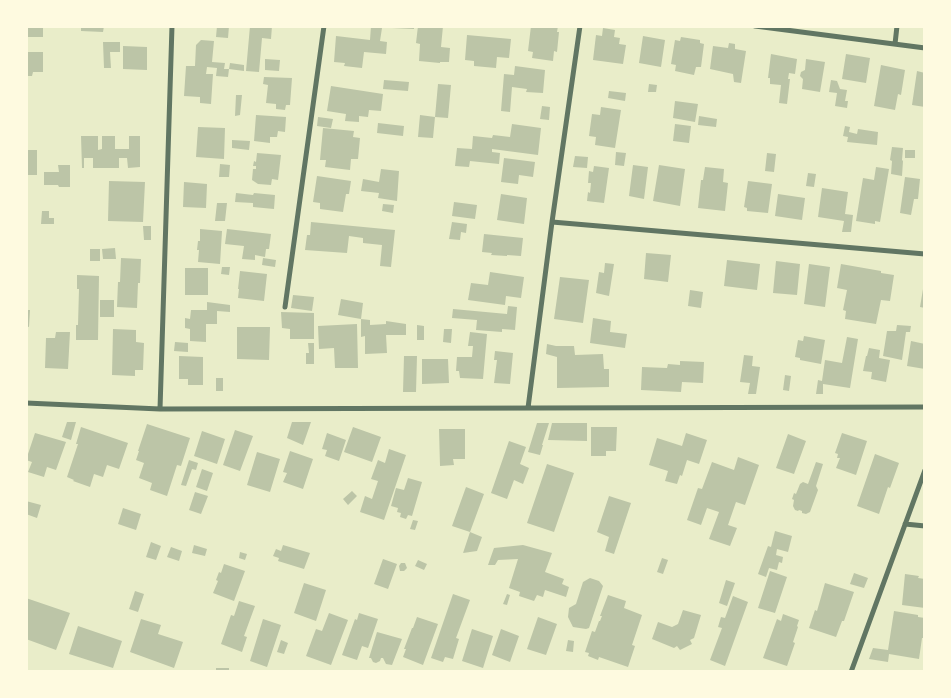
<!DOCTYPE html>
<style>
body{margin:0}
#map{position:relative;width:951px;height:698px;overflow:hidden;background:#e9edc9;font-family:Commissioner,sans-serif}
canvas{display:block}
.frame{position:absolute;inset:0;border:28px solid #fefae0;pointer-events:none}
</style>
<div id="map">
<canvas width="951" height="698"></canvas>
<div class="frame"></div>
</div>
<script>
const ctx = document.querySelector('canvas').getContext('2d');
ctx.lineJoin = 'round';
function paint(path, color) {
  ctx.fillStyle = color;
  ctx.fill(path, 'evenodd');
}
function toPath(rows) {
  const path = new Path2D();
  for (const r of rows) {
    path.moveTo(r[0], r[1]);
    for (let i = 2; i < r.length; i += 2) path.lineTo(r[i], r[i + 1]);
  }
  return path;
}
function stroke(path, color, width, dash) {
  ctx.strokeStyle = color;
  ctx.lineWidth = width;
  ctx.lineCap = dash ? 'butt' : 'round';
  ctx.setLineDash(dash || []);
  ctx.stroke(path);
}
const building = toPath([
 [26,26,43,26,43,37,26,37],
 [81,26,104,26,103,32,81,31],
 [217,26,229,26,228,38,216,37],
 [250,26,272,26,271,39,262,38,259,72,246,71],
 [371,26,382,28,380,41,387,42,386,54,364,52,362,68,344,66,345,63,334,62,336,36,370,40],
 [392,26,414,26,414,29,392,28],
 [418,26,443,26,441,47,450,48,449,62,440,62,440,63,419,61,420,44,416,43],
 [531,26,558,26,557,32,559,32,557,52,554,51,553,61,532,58,533,52,528,51],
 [603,28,615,30,614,37,620,38,619,44,626,45,623,64,593,60,596,35,602,36],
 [467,35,511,39,509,58,497,57,496,68,474,66,474,61,465,60],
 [643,36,665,40,661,67,639,63],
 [681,37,700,40,700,43,704,44,701,67,696,67,694,75,675,71,676,65,671,64,675,40,680,41],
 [201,40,214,41,212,62,225,63,224,69,229,69,228,77,216,76,217,68,207,67,206,74,213,74,211,104,200,103,200,97,184,96,186,66,195,66,196,45],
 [103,42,120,42,120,52,110,52,111,68,104,68],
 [729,43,735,44,735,49,746,51,741,83,734,82,733,74,710,69,713,46,728,48],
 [123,46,147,47,147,70,123,69],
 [26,52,43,52,43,72,33,72,32,76,26,76],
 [771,54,797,59,795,74,789,73,788,79,790,79,787,104,779,103,781,85,770,84,770,78,768,78],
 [846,54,870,58,866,83,842,79],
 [265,59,280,60,279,71,265,70],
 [806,59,825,62,820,92,802,89,803,79,800,76,801,72,805,70],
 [230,63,244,65,244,71,229,69],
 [881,65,905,70,901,95,898,94,895,110,874,106],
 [515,66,545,70,543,93,526,92,527,89,512,87,510,112,501,111,504,74,514,75],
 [917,71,925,73,925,107,912,105],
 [264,77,292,78,290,105,286,105,285,110,276,109,276,104,266,103,268,85,263,84],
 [384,80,409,82,408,91,383,89],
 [831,80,837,81,840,89,847,90,845,101,848,101,847,108,835,106,837,93,829,92],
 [438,84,451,85,448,118,435,117,433,138,418,137,420,115,435,117],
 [649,84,657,85,656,92,648,92],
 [331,86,383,94,381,111,369,110,368,117,359,116,359,122,345,121,346,114,327,111],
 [609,91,626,93,625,101,608,98],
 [236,95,242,95,240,115,235,116],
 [675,101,698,104,695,122,673,118],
 [542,106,550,107,549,120,540,119],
 [601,107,621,110,615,148,595,145,596,137,589,136,592,114,600,115],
 [256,115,286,117,285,132,278,131,277,137,270,137,270,143,254,141],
 [699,116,717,119,716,127,698,125],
 [318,117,333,119,331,128,317,126],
 [378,123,404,126,403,136,377,133],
 [512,124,541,128,538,155,492,149,492,152,500,153,499,164,470,161,469,167,455,166,457,148,472,149,473,136,492,138,493,135,510,137],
 [675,124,691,126,689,143,673,141],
 [845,126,850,127,849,132,857,134,858,129,878,132,877,145,847,142,848,137,843,136],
 [198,127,225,128,224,159,196,157],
 [323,128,354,131,353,137,360,138,358,159,351,159,350,170,325,167,326,160,320,160],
 [81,136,98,136,98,150,102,149,102,136,115,136,115,149,129,149,129,136,140,136,140,167,128,168,127,158,119,158,119,168,93,168,93,158,84,158,84,168,82,168],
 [232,140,250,141,249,150,232,148],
 [892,147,903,148,902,160,903,161,902,176,891,174,892,161,890,160],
 [26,150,37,150,37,175,26,175],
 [905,150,915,150,915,158,905,158],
 [616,152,626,153,624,166,615,165],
 [257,153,281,155,278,180,272,179,271,185,258,184,252,180,253,169,256,169,256,166,253,166,254,161,256,162],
 [767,153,776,154,774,172,765,171],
 [575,156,588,157,587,168,573,167],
 [504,158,535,162,533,177,519,175,518,184,501,182],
 [220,164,230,165,229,177,219,177],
 [58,165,70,165,70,187,59,187,58,185,44,185,44,172,59,172],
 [633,165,648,167,644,199,629,196],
 [659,165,685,169,680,206,653,201],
 [594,166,609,168,604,203,587,201,588,192,590,193,591,183,588,183,589,171,593,172],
 [705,167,724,169,723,182,728,183,725,211,698,208,701,180,703,180],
 [876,167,889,169,880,222,875,221,875,224,856,221,863,178,874,180],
 [381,169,399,171,397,201,378,198,379,193,361,191,363,179,379,182],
 [808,173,816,174,814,187,806,186],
 [317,176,351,181,349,194,346,194,343,212,320,209,320,203,313,202],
 [905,177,920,179,918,199,914,199,911,215,900,213],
 [109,181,145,182,143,222,108,221],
 [748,181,772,184,768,213,747,211,747,208,744,207],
 [184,182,207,184,206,208,183,207],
 [822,188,848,192,845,214,853,215,851,232,842,232,844,221,818,217],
 [236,193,253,195,254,193,275,195,274,209,253,207,253,203,235,202],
 [501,194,527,198,524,224,497,220],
 [778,194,805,198,802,220,775,216],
 [454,202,477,205,475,219,452,216],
 [217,203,227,203,225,221,215,221],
 [383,204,394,205,393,213,382,211],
 [42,211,49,211,49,218,54,218,54,224,41,224],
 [311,222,395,230,391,267,380,266,382,245,363,243,363,238,349,236,347,253,305,250,307,235,310,235],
 [452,222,467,224,466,233,461,232,460,240,449,239],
 [143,226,151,226,151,240,144,240],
 [200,229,222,231,220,264,198,262,199,250,197,250,198,241,200,241],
 [227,229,271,234,269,249,266,249,265,257,255,255,255,260,242,259,244,246,225,244],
 [484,234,523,238,521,256,507,255,507,256,491,255,492,253,482,252],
 [115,248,116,259,103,259,102,249],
 [90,249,100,249,100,261,90,261],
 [646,253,671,255,668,282,644,279],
 [121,258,141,259,140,283,138,283,137,308,117,307,118,282,120,282],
 [263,258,276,260,275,267,262,265],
 [727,260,760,264,757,290,724,286],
 [776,261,800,264,797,295,773,293],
 [605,263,614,264,609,296,596,293,599,272,604,273],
 [809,264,830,267,825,307,804,304],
 [841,264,881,271,881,273,894,275,890,301,881,300,876,324,845,319,846,311,843,310,847,290,837,288],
 [222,267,230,267,229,275,221,274],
 [185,268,208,268,208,295,185,295],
 [240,271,267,274,264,301,238,298,239,289,238,289],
 [490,272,524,277,521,298,506,296,505,305,468,300,471,283,488,285],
 [77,275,99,276,98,340,76,340,76,325,78,325,79,289,77,289],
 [560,277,589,280,583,323,554,319],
 [924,283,925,283,925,308,920,307],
 [690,290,703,292,701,308,688,306],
 [293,295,314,297,312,311,291,308],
 [341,299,363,303,361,319,338,315],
 [100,300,114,300,114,317,100,317],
 [207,302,230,305,230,312,217,311,217,324,206,324,206,342,190,341,190,329,185,328,185,318,190,319,191,310,207,310],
 [508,306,517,307,515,330,502,329,502,332,476,330,477,320,452,318,453,309,507,314],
 [26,310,30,310,29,327,26,326],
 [281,312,314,313,314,339,290,339,290,329,282,328],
 [593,318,611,321,610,332,627,334,625,348,590,343],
 [361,319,370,320,370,325,386,324,386,321,406,324,406,335,386,335,387,353,365,354,365,336,361,337],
 [357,324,358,368,335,368,334,348,319,349,318,326],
 [417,325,424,326,424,340,417,340],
 [897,325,911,326,910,332,906,332,902,360,883,356,887,331,896,331],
 [237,327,270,327,269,360,237,359],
 [113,329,136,330,136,342,144,343,143,370,135,370,135,376,112,375],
 [444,329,452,329,451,343,443,342],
 [56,332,70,332,68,369,45,368,46,338,55,338],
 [470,332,487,334,483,379,460,378,459,371,456,371,457,357,472,357,473,346,468,346],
 [804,336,825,340,821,364,800,360,800,358,795,357,798,340,803,341],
 [847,337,858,339,850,388,823,384,823,394,816,394,818,380,822,381,825,360,842,363],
 [911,341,925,344,925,369,907,366],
 [175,342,188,343,188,352,174,351],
 [308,343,314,343,314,364,306,364,306,353,309,353],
 [547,344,556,346,574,346,575,355,603,354,604,369,609,369,609,387,557,388,557,357,546,354],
 [869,348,880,350,879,358,890,360,886,382,871,379,872,372,863,371,866,356,867,356],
 [495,351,513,353,510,384,494,383,497,360,494,360],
 [744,355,753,356,752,366,760,367,756,394,748,394,750,383,740,382],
 [179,356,203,357,203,385,188,385,188,379,179,379],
 [404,356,417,356,416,392,403,392],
 [422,359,448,359,449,383,422,384],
 [680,361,704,362,703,383,682,382,681,392,641,390,642,367,667,368,668,364,680,365],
 [785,375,791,376,789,391,783,390],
 [216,378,223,378,223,391,216,391],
 [67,422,76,422,71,440,62,437],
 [292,422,311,422,303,445,287,438],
 [537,423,549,423,542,445,543,445,540,455,528,452],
 [552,423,587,423,587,441,548,440],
 [147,424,190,438,181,466,177,465,167,496,150,490,152,483,139,478,144,463,136,460,139,451,138,451],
 [81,427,128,443,119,469,107,465,103,477,94,474,90,487,73,481,74,480,67,477,78,444,76,444],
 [353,427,381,437,372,462,344,452],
 [591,427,617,427,616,451,606,451,606,456,591,456],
 [439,429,465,429,465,459,453,459,454,465,440,466],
 [235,430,253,436,240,471,223,465],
 [202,431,225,439,217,464,194,456],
 [35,433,66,442,56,470,47,467,44,477,28,472,32,462,26,460],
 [327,433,346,440,339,461,325,456,327,450,322,449],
 [686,433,707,440,699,464,687,460,682,476,680,475,677,484,665,481,668,471,649,465,657,438,682,446],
 [842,433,867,441,856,475,836,468,840,458,837,458,838,454,835,453],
 [788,434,806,441,794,474,776,468],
 [509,441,526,447,520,464,529,468,523,484,514,480,507,499,491,493],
 [389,449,406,455,384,520,360,512,365,496,372,499,378,481,371,479,378,460,385,463],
 [290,451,313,459,303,489,283,482,287,473,283,472],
 [257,452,280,459,270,492,247,485],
 [875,454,899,463,890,488,888,487,879,514,857,506],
 [738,457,759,465,745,505,736,502,728,525,737,528,730,546,709,539,719,512,707,508,701,525,687,520,698,488,702,489,712,462,734,470],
 [189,460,198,463,196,470,192,469,186,486,181,485],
 [816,462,823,464,816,486,818,490,810,512,806,514,802,513,802,511,799,510,798,511,795,510,793,506,794,500,792,499,794,493,796,494,800,484,803,482,808,484],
 [547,464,574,473,554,532,527,523],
 [202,469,213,473,207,491,196,487],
 [408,478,422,482,412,516,408,515,406,519,400,517,401,513,397,512,398,508,391,506,396,488,404,490],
 [466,487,484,494,470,532,452,526],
 [352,491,357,496,348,505,343,499],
 [195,492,208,496,201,514,189,510],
 [609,496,631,503,614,554,605,551,609,537,597,532],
 [26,501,41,505,37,518,26,514],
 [123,508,141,514,136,530,118,524],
 [413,520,418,521,415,530,410,529],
 [775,531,792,536,788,552,777,549,776,555,783,557,782,563,779,562,777,570,769,568,766,577,758,574,768,546,771,547],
 [470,532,482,537,477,551,463,553],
 [151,542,161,546,156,560,146,557],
 [194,545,207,549,205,556,192,553],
 [283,545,310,553,304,569,278,561,279,558,273,556,276,549,281,551],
 [523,545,552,553,545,572,564,579,562,584,569,587,566,597,545,590,543,597,537,595,534,601,519,596,520,592,509,588,518,559,498,560,495,565,488,565,494,548],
 [171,547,182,551,179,561,167,557],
 [240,552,247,554,245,560,239,558],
 [662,558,668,560,663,574,657,572],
 [383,559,397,564,388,589,374,584],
 [418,560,427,564,424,570,415,566],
 [401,563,405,563,407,568,404,571,400,571,399,566],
 [224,564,245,571,234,601,213,593,218,581,216,580,219,572,221,573],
 [770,571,787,577,775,613,758,608],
 [854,573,868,578,864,588,850,584],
 [905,574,919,576,918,578,925,579,925,608,902,605],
 [590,578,599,581,603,586,589,628,586,629,573,627,568,617,569,608,576,604,583,582],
 [726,580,735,583,727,606,719,603],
 [304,583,326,590,316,621,294,613],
 [825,583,854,592,844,621,842,621,836,637,809,628,815,610,817,611],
 [135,591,144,594,138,612,129,609],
 [453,594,470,600,456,638,459,639,453,659,445,657,443,662,431,658],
 [507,594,510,595,507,605,503,604],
 [608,595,626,601,624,608,642,615,632,645,635,646,628,667,599,657,598,660,588,656,589,653,585,652,592,631,595,632,599,621,600,621,602,616,600,616],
 [733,596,748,602,725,666,710,660,722,628,718,627,721,617,725,618],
 [26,598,70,613,56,650,26,639],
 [239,601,255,606,244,636,247,637,242,652,221,644,231,615,234,616],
 [683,610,701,615,694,638,690,640,692,644,680,650,677,646,674,648,652,639,658,622,672,627,678,624],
 [894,611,918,615,918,617,925,618,923,634,925,635,925,638,922,638,919,659,889,654,888,662,869,659,873,648,888,650],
 [329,613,348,620,331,665,306,656,316,629,322,631],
 [359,613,378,619,368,648,362,646,357,660,342,655,355,619,357,620],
 [783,614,799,620,797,626,798,627,793,642,795,643,787,666,763,658,777,619,781,621],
 [417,617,438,624,423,665,403,657,406,649,404,649,412,628,413,628],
 [538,617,557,624,546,655,527,649],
 [141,619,161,625,158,634,183,642,174,668,130,652],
 [263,619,281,625,267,667,250,661],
 [78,626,122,641,113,668,69,654],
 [472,629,493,636,483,668,462,661],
 [501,629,519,636,510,662,492,655],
 [377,632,402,639,392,665,386,664,383,658,381,658,380,661,376,663,373,662,371,658,369,658],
 [281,640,288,643,284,654,277,652],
 [568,640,574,641,573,652,566,651],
 [216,668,229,668,229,672,216,672]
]);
const minor = toPath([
 [755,26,925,48],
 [895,44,897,26],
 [552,222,925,254],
 [285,307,324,26],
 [26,403,160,409,925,407],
 [528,408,552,222,580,26],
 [160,409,172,26],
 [905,524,925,526],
 [851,672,925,470]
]);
paint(building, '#bcc5a7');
stroke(minor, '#617663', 5);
</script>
